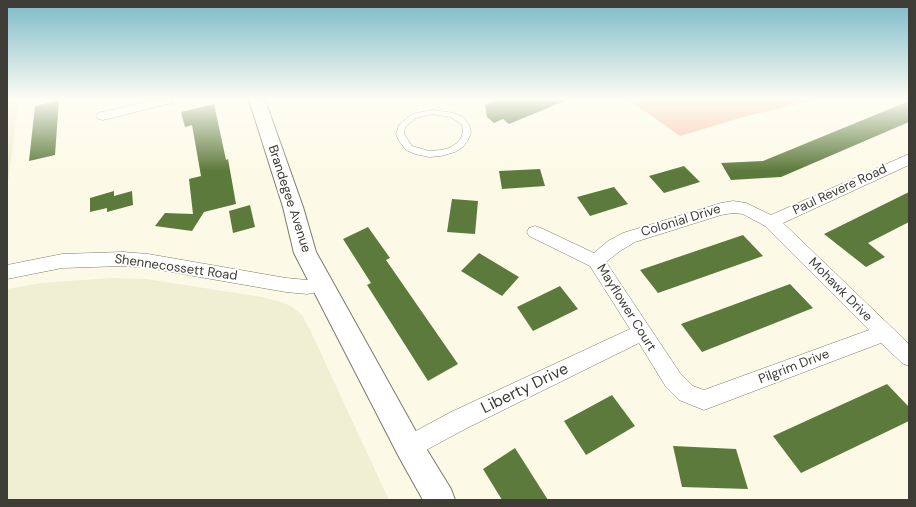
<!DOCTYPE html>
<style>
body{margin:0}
#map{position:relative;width:916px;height:507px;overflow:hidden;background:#fcfae7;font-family:"DM Sans",sans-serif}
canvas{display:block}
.frame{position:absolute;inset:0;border:8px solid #3d3c35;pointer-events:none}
</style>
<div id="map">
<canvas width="916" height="507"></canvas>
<div class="frame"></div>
</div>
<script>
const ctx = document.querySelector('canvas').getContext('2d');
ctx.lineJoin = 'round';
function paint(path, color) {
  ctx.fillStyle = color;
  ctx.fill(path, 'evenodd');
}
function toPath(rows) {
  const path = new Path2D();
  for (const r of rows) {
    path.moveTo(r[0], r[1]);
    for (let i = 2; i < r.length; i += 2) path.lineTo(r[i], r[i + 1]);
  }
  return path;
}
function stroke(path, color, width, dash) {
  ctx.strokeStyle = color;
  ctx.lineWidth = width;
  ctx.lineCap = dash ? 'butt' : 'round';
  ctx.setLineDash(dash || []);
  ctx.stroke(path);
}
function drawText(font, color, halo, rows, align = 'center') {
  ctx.font = font + ' "DM Sans",sans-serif';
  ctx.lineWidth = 4;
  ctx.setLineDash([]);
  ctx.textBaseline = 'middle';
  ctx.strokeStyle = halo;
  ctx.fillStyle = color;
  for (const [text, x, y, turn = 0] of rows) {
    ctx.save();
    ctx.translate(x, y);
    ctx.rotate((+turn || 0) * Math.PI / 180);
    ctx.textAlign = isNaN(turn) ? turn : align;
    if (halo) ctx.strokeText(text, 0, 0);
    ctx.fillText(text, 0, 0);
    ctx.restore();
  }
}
const built = toPath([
 [19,100,8,181,7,187,7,102],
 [111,278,146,279,262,297,278,301,291,306,302,315,311,332,389,500,7,500,7,289,41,283]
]);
const green = toPath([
 [629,100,815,100,743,117,680,136]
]);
const building = toPath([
 [59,100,55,155,29,161,35,106],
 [497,100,567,100,509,124,503,119,494,123,487,117,485,105],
 [909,101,909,122,781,177,731,180,721,163,763,161],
 [214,104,226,160,228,159,236,204,204,212,192,231,155,226,165,213,193,214,189,179,201,176,192,125,185,127,181,112],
 [684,166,700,182,664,193,649,176],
 [540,169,545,186,502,189,499,171],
 [614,187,628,204,590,216,577,197],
 [114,191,114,196,132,191,133,205,107,212,107,208,90,212,90,198],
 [909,192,909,222,868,243,885,257,866,267,824,234],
 [452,199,478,201,475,234,447,232],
 [250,205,255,227,233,233,229,211],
 [368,227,390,258,386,260,458,364,428,381,367,285,371,283,343,239],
 [743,235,763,256,658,293,640,270],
 [479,253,519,277,502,296,461,271],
 [790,284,813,308,702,352,681,324],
 [560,286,578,309,533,331,517,307],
 [887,384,909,407,909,421,801,473,773,436],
 [612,395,635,426,586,455,564,421],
 [673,446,736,449,748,489,682,487],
 [515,448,548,500,502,500,483,469]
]);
const service = toPath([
 [433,110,454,113,463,117,469,125,471,132,468,140,463,147,455,152,441,156,429,157,415,154,406,150,399,141,396,134,399,125,412,114,433,110],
 [433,114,450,117,457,121,462,125,463,132,461,138,457,143,449,148,441,150,429,151,412,146,404,134,405,127,416,118,433,114]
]);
const minor = toPath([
 [152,100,173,100,172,103,103,120,98,119,96,116,98,113,152,100],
 [909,154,909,165,783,223,909,344,909,366,902,363,881,343,704,410,679,400,666,387,639,343,467,428,417,455,409,458,401,455,398,447,401,439,451,412,630,329,590,266,529,236,527,232,529,228,535,226,541,228,594,253,608,241,623,233,721,203,733,201,746,203,771,215,909,154],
 [733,213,743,214,765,226,869,330,704,390,693,386,680,373,606,262,620,251,635,242,721,215,733,213],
 [123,252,148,254,286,278,307,280,322,278,328,280,331,285,328,290,307,294,286,292,148,268,123,266,62,268,7,279,7,265,62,254,123,252]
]);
const tertiary = toPath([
 [249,100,265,100,303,207,316,252,419,437,451,489,455,500,423,500,399,457,294,253,283,207,249,100]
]);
const streetNames = [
 ["Paul Revere Road",840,190,-25],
 ["Brandegee Avenue",289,199,72],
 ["Colonial Drive",681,221,-17],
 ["Shennecossett Road",176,268,8],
 ["Mohawk Drive",840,290,45],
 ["Mayflower Court",626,308,58],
 ["Pilgrim Drive",794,367,-21]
];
const nearStreetnames = [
 ["Liberty Drive",525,389,-26]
];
paint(built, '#f0eed3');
paint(green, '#f7c1a7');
paint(building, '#5d7a3d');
stroke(service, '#7c7a69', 1);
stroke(minor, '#7c7a69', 1);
stroke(tertiary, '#7c7a69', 2);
paint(service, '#fff');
paint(minor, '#fff');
paint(tertiary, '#fff');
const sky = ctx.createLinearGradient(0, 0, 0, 171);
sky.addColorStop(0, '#7bb9c8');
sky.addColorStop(0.58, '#fefdf4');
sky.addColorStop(1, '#fefdf400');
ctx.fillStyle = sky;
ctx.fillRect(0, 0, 916, 171);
drawText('13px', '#3d3c35', '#fff', streetNames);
drawText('16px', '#3d3c35', '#fff', nearStreetnames);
</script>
